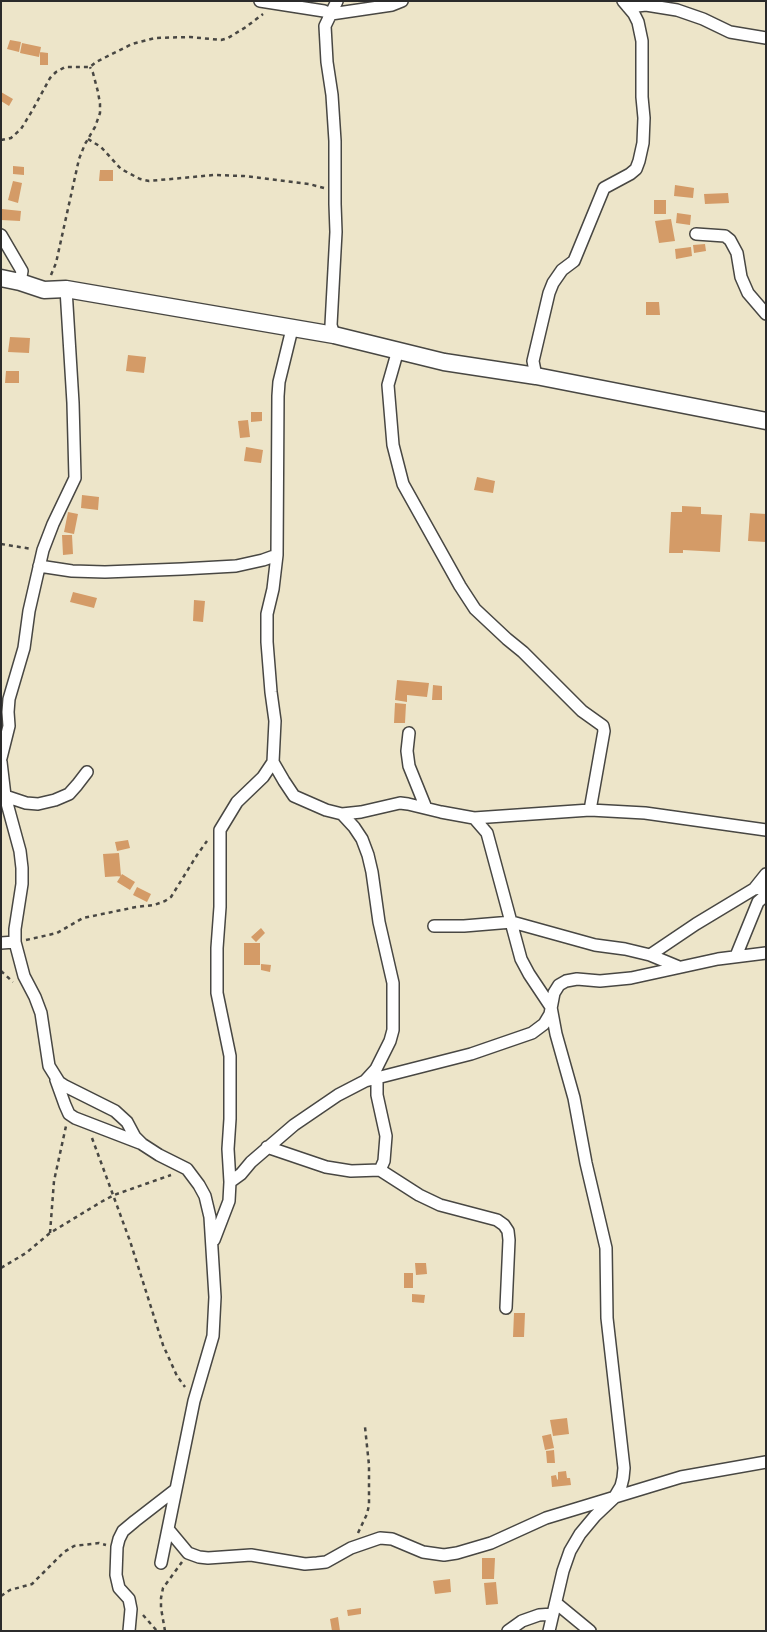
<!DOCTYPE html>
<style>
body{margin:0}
#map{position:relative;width:767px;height:1632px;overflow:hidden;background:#ede5c9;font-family:Itim,sans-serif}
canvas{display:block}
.frame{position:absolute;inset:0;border:2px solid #2b2b2b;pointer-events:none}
</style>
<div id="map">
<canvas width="767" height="1632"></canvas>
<div class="frame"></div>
</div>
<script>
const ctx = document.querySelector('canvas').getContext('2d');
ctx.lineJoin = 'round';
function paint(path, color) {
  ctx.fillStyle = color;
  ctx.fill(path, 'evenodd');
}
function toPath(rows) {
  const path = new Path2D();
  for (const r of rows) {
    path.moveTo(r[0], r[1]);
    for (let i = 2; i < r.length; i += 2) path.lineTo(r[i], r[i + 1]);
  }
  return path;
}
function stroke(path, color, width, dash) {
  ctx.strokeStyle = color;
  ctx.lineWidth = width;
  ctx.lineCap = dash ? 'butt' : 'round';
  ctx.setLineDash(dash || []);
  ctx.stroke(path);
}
const building = toPath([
 [10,40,21,42,19,52,7,49],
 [22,43,41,47,39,57,20,53],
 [40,52,48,53,48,65,40,65],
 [1,92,13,99,9,106,1,101],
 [13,166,24,167,24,175,13,174],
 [100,170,113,170,113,181,99,181],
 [13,181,22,183,18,203,8,200],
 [675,185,694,188,693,198,674,196],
 [728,193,729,203,705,204,704,194],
 [654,200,666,200,666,214,654,214],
 [2,209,21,211,20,221,1,220],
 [677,213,691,215,690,225,676,223],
 [671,219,675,241,659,243,655,221],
 [705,244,706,251,694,253,693,245],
 [691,247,692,256,676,259,675,249],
 [646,302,659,302,660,315,646,315],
 [10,337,30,338,29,353,8,352],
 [128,355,146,357,144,373,126,371],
 [6,371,19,371,19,383,5,383],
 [251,412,262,412,262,421,251,422],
 [248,420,250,437,240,438,238,421],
 [246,447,263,450,261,463,244,461],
 [477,477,495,481,493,493,474,490],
 [82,495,99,497,98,510,81,508],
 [682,506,701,507,701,514,722,515,720,552,683,550,683,553,669,553,671,512,682,512],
 [68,512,78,514,74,534,64,532],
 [750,513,766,514,766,542,748,541],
 [62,535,72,535,73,554,63,555],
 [73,592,97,598,94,608,70,602],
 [194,600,205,601,203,622,193,621],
 [397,680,429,683,427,697,407,695,407,702,395,700],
 [433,685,442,686,442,700,432,700],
 [395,703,406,704,405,723,394,723],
 [128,840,130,848,117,851,115,842],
 [119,853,121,876,105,877,103,854],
 [122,874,135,882,130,890,117,882],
 [137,887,151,894,147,902,133,895],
 [261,928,265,933,256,942,251,937],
 [244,943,260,943,260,965,244,965],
 [261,964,271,965,270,972,261,970],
 [415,1263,426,1263,427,1274,416,1275],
 [404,1273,413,1273,413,1288,404,1288],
 [412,1294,425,1295,424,1303,412,1302],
 [514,1313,525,1313,524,1337,513,1337],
 [567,1418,569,1434,553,1436,550,1420],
 [551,1434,554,1448,545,1450,542,1436],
 [554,1450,555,1463,547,1463,546,1451],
 [566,1471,567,1478,570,1478,571,1485,552,1487,551,1476,556,1475,557,1479,558,1480,558,1472],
 [482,1558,495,1558,494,1579,482,1579],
 [450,1579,451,1592,435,1594,433,1581],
 [496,1582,498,1604,486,1605,484,1583],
 [361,1608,361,1614,348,1616,347,1610],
 [338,1617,340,1631,332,1631,330,1619]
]);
const path = toPath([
 [88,139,101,147,121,169,140,179,149,181,214,175,244,176,309,184,324,188],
 [1,140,11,138,21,129,32,111,50,78,56,72,65,67,90,67,96,62,132,44,155,38,190,37,221,40,228,38,246,27,263,14],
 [51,275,56,263,79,159,85,144,95,127,100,113,100,104,98,92,93,73,90,67],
 [1,544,32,549],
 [26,940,57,933,83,918,136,907,154,905,165,901,171,897,197,855,207,841],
 [1,971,13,982],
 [92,1138,130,1241,163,1345,177,1376,185,1387],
 [50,1233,54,1181,66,1126],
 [1,1268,26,1253,50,1233,101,1202,114,1195,171,1175],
 [358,1533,367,1514,369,1505,369,1465,365,1427],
 [1,1596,10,1590,32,1584,64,1552,74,1546,99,1543,106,1545],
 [143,1615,157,1631],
 [165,1631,161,1608,161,1598,163,1588,182,1562]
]);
const street = toPath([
 [260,1,324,11,331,14,392,5,402,1],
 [628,7,646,5,677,10,703,19,730,32,766,38],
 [696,234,725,236,730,240,737,253,741,277,748,293,766,314],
 [1,235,22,271,20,282],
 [292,329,279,382,278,396,277,555,273,589,267,614,267,642,271,692,275,721,273,762,284,781,294,796,326,810,342,814,361,812,400,803,408,804,441,812,474,818,590,810,645,813,766,830],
 [334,335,331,325,336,232,335,204,335,141,332,95,327,62,325,26,337,1],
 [398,350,388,385,393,445,403,484,460,586,475,609,507,639,523,652,582,711,603,726,604,731,590,810],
 [536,376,533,361,549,293,553,283,562,270,574,261,604,188,630,174,636,169,639,161,643,143,644,118,642,97,642,41,638,22,634,14,623,1],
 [39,566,72,571,105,572,182,569,236,566,263,560,277,555],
 [409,733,407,751,409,766,426,808],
 [1,758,9,726,8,712,9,699,24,648,29,611,43,550,53,524,75,478,73,403,66,289],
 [1,762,5,796,20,851,22,868,22,884,15,929,15,942,24,976,35,997,41,1013,49,1066,59,1082,65,1086,115,1111,127,1122,135,1137,142,1144,159,1155,187,1169,199,1185,205,1196,210,1217,215,1297,213,1336,194,1401,161,1563],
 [5,796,26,803,38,804,55,800,69,794,77,785,87,772],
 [342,814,354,827,362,839,368,855,372,872,379,922,393,983,393,1030,390,1041,376,1069,365,1081],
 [474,818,487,833,521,959,529,974,551,1007,556,1034,574,1098,586,1163,606,1248,607,1318,624,1468,623,1478,621,1486,614,1498,595,1516,580,1534,570,1551,563,1571,549,1631],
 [754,889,766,874],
 [434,926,464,926,512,922,595,945,625,949,650,955,679,967],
 [1,943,15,942],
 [650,955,696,924,754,889,766,887],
 [736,956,758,902,766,895],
 [377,1077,377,1095,386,1136,384,1161,380,1170],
 [56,1080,65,1105,69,1114,75,1118,140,1143],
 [267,1147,326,1167,351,1171,380,1170,419,1195,440,1205,497,1220,504,1225,508,1231,509,1240,506,1308],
 [230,1182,228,1149,230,1119,230,1056,217,993,217,948,220,907,220,830,237,802,263,777,273,762],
 [214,1240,229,1201,230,1182,241,1174,251,1162,294,1125,338,1095,365,1081,471,1054,532,1033,544,1024,550,1014,554,993,559,985,566,981,577,979,600,981,631,978,718,959,766,953],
 [168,1529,188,1553,199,1557,208,1558,251,1555,305,1564,317,1563,326,1562,351,1548,380,1538,392,1539,423,1552,444,1555,457,1553,491,1543,546,1518,681,1477,766,1462],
 [556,1603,590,1631],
 [129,1631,131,1609,129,1599,119,1588,116,1575,117,1547,119,1539,123,1531,135,1521,175,1490],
 [508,1631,522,1621,539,1615,553,1614]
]);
const secondary = toPath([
 [1,278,20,282,44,290,66,289,334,335,444,362,536,376,766,421]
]);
paint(building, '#d49b67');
stroke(street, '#484743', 14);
stroke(secondary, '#484743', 19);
stroke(path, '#484743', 2.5, [4, 4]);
stroke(street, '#fff', 11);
stroke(secondary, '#fff', 16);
</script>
